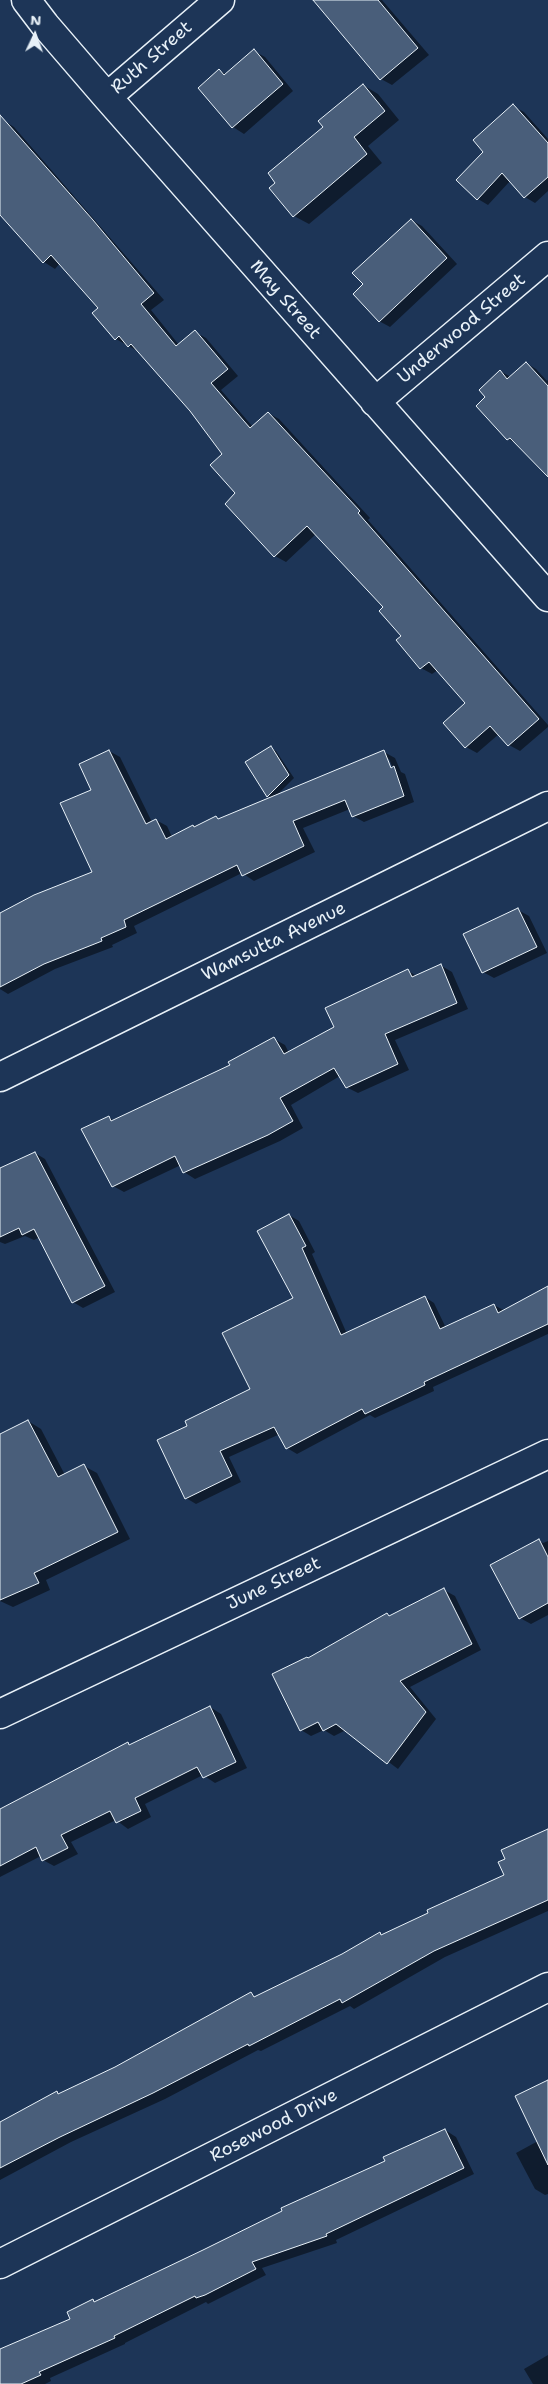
<!DOCTYPE html>
<style>
body{margin:0}
#map{position:relative;width:548px;height:2384px;overflow:hidden;background:#1d3557;font-family:"Shantell Sans",sans-serif}
canvas{display:block}
.north{position:absolute;left:10px;top:10px;width:50px;height:50px;-webkit-text-stroke:4px #1d3557;paint-order:stroke;rotate:3deg;font-size:14px;font-weight:700;line-height:20px;text-align:center;color:#e8f1f8}
.north::after{content:'';display:block;margin:auto;width:18px;height:22px;background:#e8f1f8;clip-path:polygon(50% 0,100% 100%,50% 72%,0 100%)}
</style>
<div id="map">
<canvas width="548" height="2384"></canvas>
<div class="north">N</div>
</div>
<script>
const ctx = document.querySelector('canvas').getContext('2d');
ctx.lineJoin = 'round';
function paint(path, color) {
  ctx.fillStyle = color;
  ctx.fill(path, 'evenodd');
}
function toPath(rows) {
  const path = new Path2D();
  for (const r of rows) {
    path.moveTo(r[0], r[1]);
    for (let i = 2; i < r.length; i += 2) path.lineTo(r[i], r[i + 1]);
  }
  return path;
}
function stroke(path, color, width, dash) {
  ctx.strokeStyle = color;
  ctx.lineWidth = width;
  ctx.lineCap = dash ? 'butt' : 'round';
  ctx.setLineDash(dash || []);
  ctx.stroke(path);
}
function drawText(font, color, halo, rows, align = 'center') {
  ctx.font = font + ' "Shantell Sans",sans-serif';
  ctx.lineWidth = 4.5;
  ctx.setLineDash([]);
  ctx.textBaseline = 'middle';
  ctx.strokeStyle = halo;
  ctx.fillStyle = color;
  for (const [text, x, y, turn = 0] of rows) {
    ctx.save();
    ctx.translate(x, y);
    ctx.rotate((+turn || 0) * Math.PI / 180);
    ctx.textAlign = isNaN(turn) ? turn : align;
    if (halo) ctx.strokeText(text, 0, 0);
    ctx.fillText(text, 0, 0);
    ctx.restore();
  }
}
const shadow = toPath([
 [314,0,382,0,429,55,392,85,381,79],
 [254,51,265,57,293,91,244,134,233,127,220,71,226,74],
 [363,85,378,94,399,120,368,146,382,163,309,224,294,216,325,127],
 [513,106,524,112,548,139,548,191,535,203,525,197,510,181,488,205,478,199,458,180,484,152],
 [3,120,14,127,164,300,151,310,179,345,195,332,206,338,238,376,221,390,253,427,268,413,279,419,370,518,368,520,548,725,548,727,520,751,509,745,499,734,477,753,466,747,467,703,438,670,432,674,421,668,397,640,402,636,385,607,316,534,286,562,275,556,237,493,224,454,191,410,141,353,116,339,100,308,60,263,55,269,44,262,10,224,0,201,0,123],
 [411,220,422,226,457,264,390,327,379,321],
 [526,363,536,369,547,381,548,380,548,476,519,445,508,439,487,397,500,371,511,377],
 [271,748,276,751,294,778,275,797,384,752,395,758,401,772,405,774,414,802,364,822,353,816,350,809,303,828,315,852,254,881,242,873,134,926,137,933,112,945,113,947,55,969,8,994,0,989,0,914,93,872,93,790,109,751,120,757,152,822,156,820,167,826,172,837,193,826,219,820,272,798,268,796],
 [386,759,389,759,395,773,393,774],
 [518,910,529,916,547,953,494,978,483,972],
 [440,965,452,972,468,1009,395,1040,409,1070,358,1093,346,1087,340,1076,291,1105,303,1128,280,1141,195,1179,184,1172,181,1165,124,1192,113,1186,109,1117,114,1121,231,1065,274,1039,285,1045,289,1053,335,1028,408,971,417,976],
 [35,1153,45,1159,115,1292,83,1308,73,1302,40,1237,34,1240,25,1236,5,1244,0,1242,0,1169],
 [289,1215,299,1221,315,1252,312,1254,347,1334,425,1297,434,1303,446,1328,494,1305,505,1311,548,1288,548,1334,433,1387,434,1391,375,1418,370,1415,297,1454,287,1448,280,1434,229,1457,241,1482,196,1504,186,1498,188,1427,252,1390,295,1299],
 [28,1421,41,1429,65,1475,84,1466,97,1473,130,1539,46,1580,50,1590,13,1607,0,1601,0,1436],
 [539,1541,543,1543,548,1541,548,1615,531,1624,520,1618],
 [444,1590,455,1596,481,1650,410,1687,436,1719,398,1769,346,1730,334,1736,324,1730,311,1736,301,1730,309,1659,387,1615,391,1617],
 [210,1707,221,1714,247,1768,215,1783,203,1775,145,1804,151,1817,128,1829,116,1820,71,1842,78,1854,54,1866,43,1860,41,1856,0,1877,0,1809,128,1744,131,1745],
 [548,1836,548,1911,445,1957,354,2009,350,2006,261,2051,258,2050,165,2099,71,2142,0,2180,0,2123,57,2093,59,2094,115,2068,251,1994,256,1997,343,1955,380,1934,383,1936,506,1876],
 [548,2081,548,2194,545,2195,535,2189,516,2153,538,2141],
 [445,2130,456,2137,474,2174,336,2240,337,2243,262,2268,266,2275,208,2304,206,2302,125,2343,125,2344,50,2378,51,2381,45,2384,0,2384,0,2350,71,2319,93,2301,96,2302,387,2161],
 [548,2355,548,2384,533,2384,524,2369]
]);
const building = toPath([
 [313,0,378,0,418,48,380,80,313,0],
 [254,49,283,84,232,128,198,88,219,69,224,75,254,49],
 [363,84,385,111,354,137,367,154,293,217,269,188,275,183,268,173,323,127,318,121,363,84],
 [513,104,548,143,548,177,524,198,502,173,477,200,456,180,483,152,473,140,513,104],
 [0,115,93,220,154,293,141,304,176,346,195,330,228,369,211,383,250,428,268,412,360,511,358,513,539,719,508,746,490,726,465,748,443,723,465,703,429,662,420,669,396,640,401,636,379,611,383,607,307,526,274,557,225,504,235,493,210,465,222,454,190,411,131,344,128,347,119,336,115,340,92,313,98,308,51,255,43,263,0,215,0,115],
 [411,219,447,258,379,322,353,294,363,284,352,273,411,219],
 [526,362,548,386,548,477,510,438,507,440,476,406,485,397,479,390,500,370,507,379,526,362],
 [271,746,289,775,267,797,245,762,271,746],
 [109,750,146,824,156,819,166,839,193,825,194,827,216,816,218,819,384,750,391,768,394,766,404,796,352,817,345,800,293,821,304,846,242,876,237,865,124,920,126,927,101,938,102,941,44,964,0,987,0,913,34,895,92,872,60,803,91,790,79,764,109,750],
 [518,908,537,947,482,973,463,934,518,908],
 [441,964,457,1003,385,1034,398,1064,346,1088,334,1068,280,1098,293,1121,268,1135,183,1173,175,1156,112,1187,81,1129,109,1116,111,1121,230,1065,228,1062,274,1037,284,1054,334,1027,325,1008,408,969,412,977,441,964],
 [35,1152,105,1286,72,1303,34,1229,22,1235,19,1228,0,1237,0,1168,35,1152],
 [289,1214,306,1246,302,1248,341,1335,425,1296,440,1329,494,1304,498,1313,548,1286,548,1324,424,1382,425,1385,365,1414,362,1409,286,1449,274,1427,220,1451,232,1476,185,1499,157,1440,187,1426,185,1421,250,1389,222,1333,293,1298,257,1231,289,1214],
 [28,1420,58,1477,84,1464,118,1532,34,1573,39,1583,0,1600,0,1434,28,1420],
 [539,1539,548,1557,548,1603,519,1619,490,1565,539,1539],
 [444,1588,472,1644,400,1681,426,1712,387,1764,336,1724,323,1731,318,1722,300,1731,272,1674,307,1657,308,1658,387,1613,389,1616,444,1588],
 [210,1706,236,1762,203,1778,197,1767,135,1798,141,1811,116,1823,110,1811,61,1835,68,1848,42,1861,36,1847,0,1866,0,1809,128,1742,129,1745,210,1706],
 [548,1829,548,1900,434,1951,342,2003,340,1999,249,2046,248,2044,153,2093,60,2137,0,2168,0,2122,57,2091,58,2094,115,2067,251,1992,254,1997,342,1954,380,1932,381,1935,428,1913,427,1910,504,1875,498,1862,505,1859,501,1850,548,1829],
 [548,2080,548,2165,515,2096,548,2080],
 [445,2129,464,2168,326,2234,327,2236,252,2262,256,2269,205,2295,196,2298,195,2296,114,2336,115,2338,39,2372,41,2375,21,2384,0,2384,0,2349,70,2319,67,2312,93,2299,94,2302,203,2250,282,2211,281,2208,385,2161,383,2157,445,2129]
]);
const minor = toPath([
 [26,0,45,25,107,97,548,597],
 [107,97,220,0],
 [375,402,548,256],
 [0,1077,548,806],
 [0,1714,548,1454],
 [0,2264,548,1987]
]);
const streetNames = [
 ["Ruth Street",152,58,-41],
 ["May Street",285,300,49],
 ["Underwood Street",462,329,-40],
 ["Wamsutta Avenue",274,942,-26],
 ["June Street",274,1584,-25],
 ["Rosewood Drive",274,2126,-27]
];
paint(shadow, '#0007');
paint(building, '#495e7a');
stroke(building, '#e8f1f8', 1);
stroke(minor, '#e8f1f8', 31);
stroke(minor, '#1d3557', 28);
drawText('18px', '#e8f1f8', '#1d3557', streetNames);
</script>
